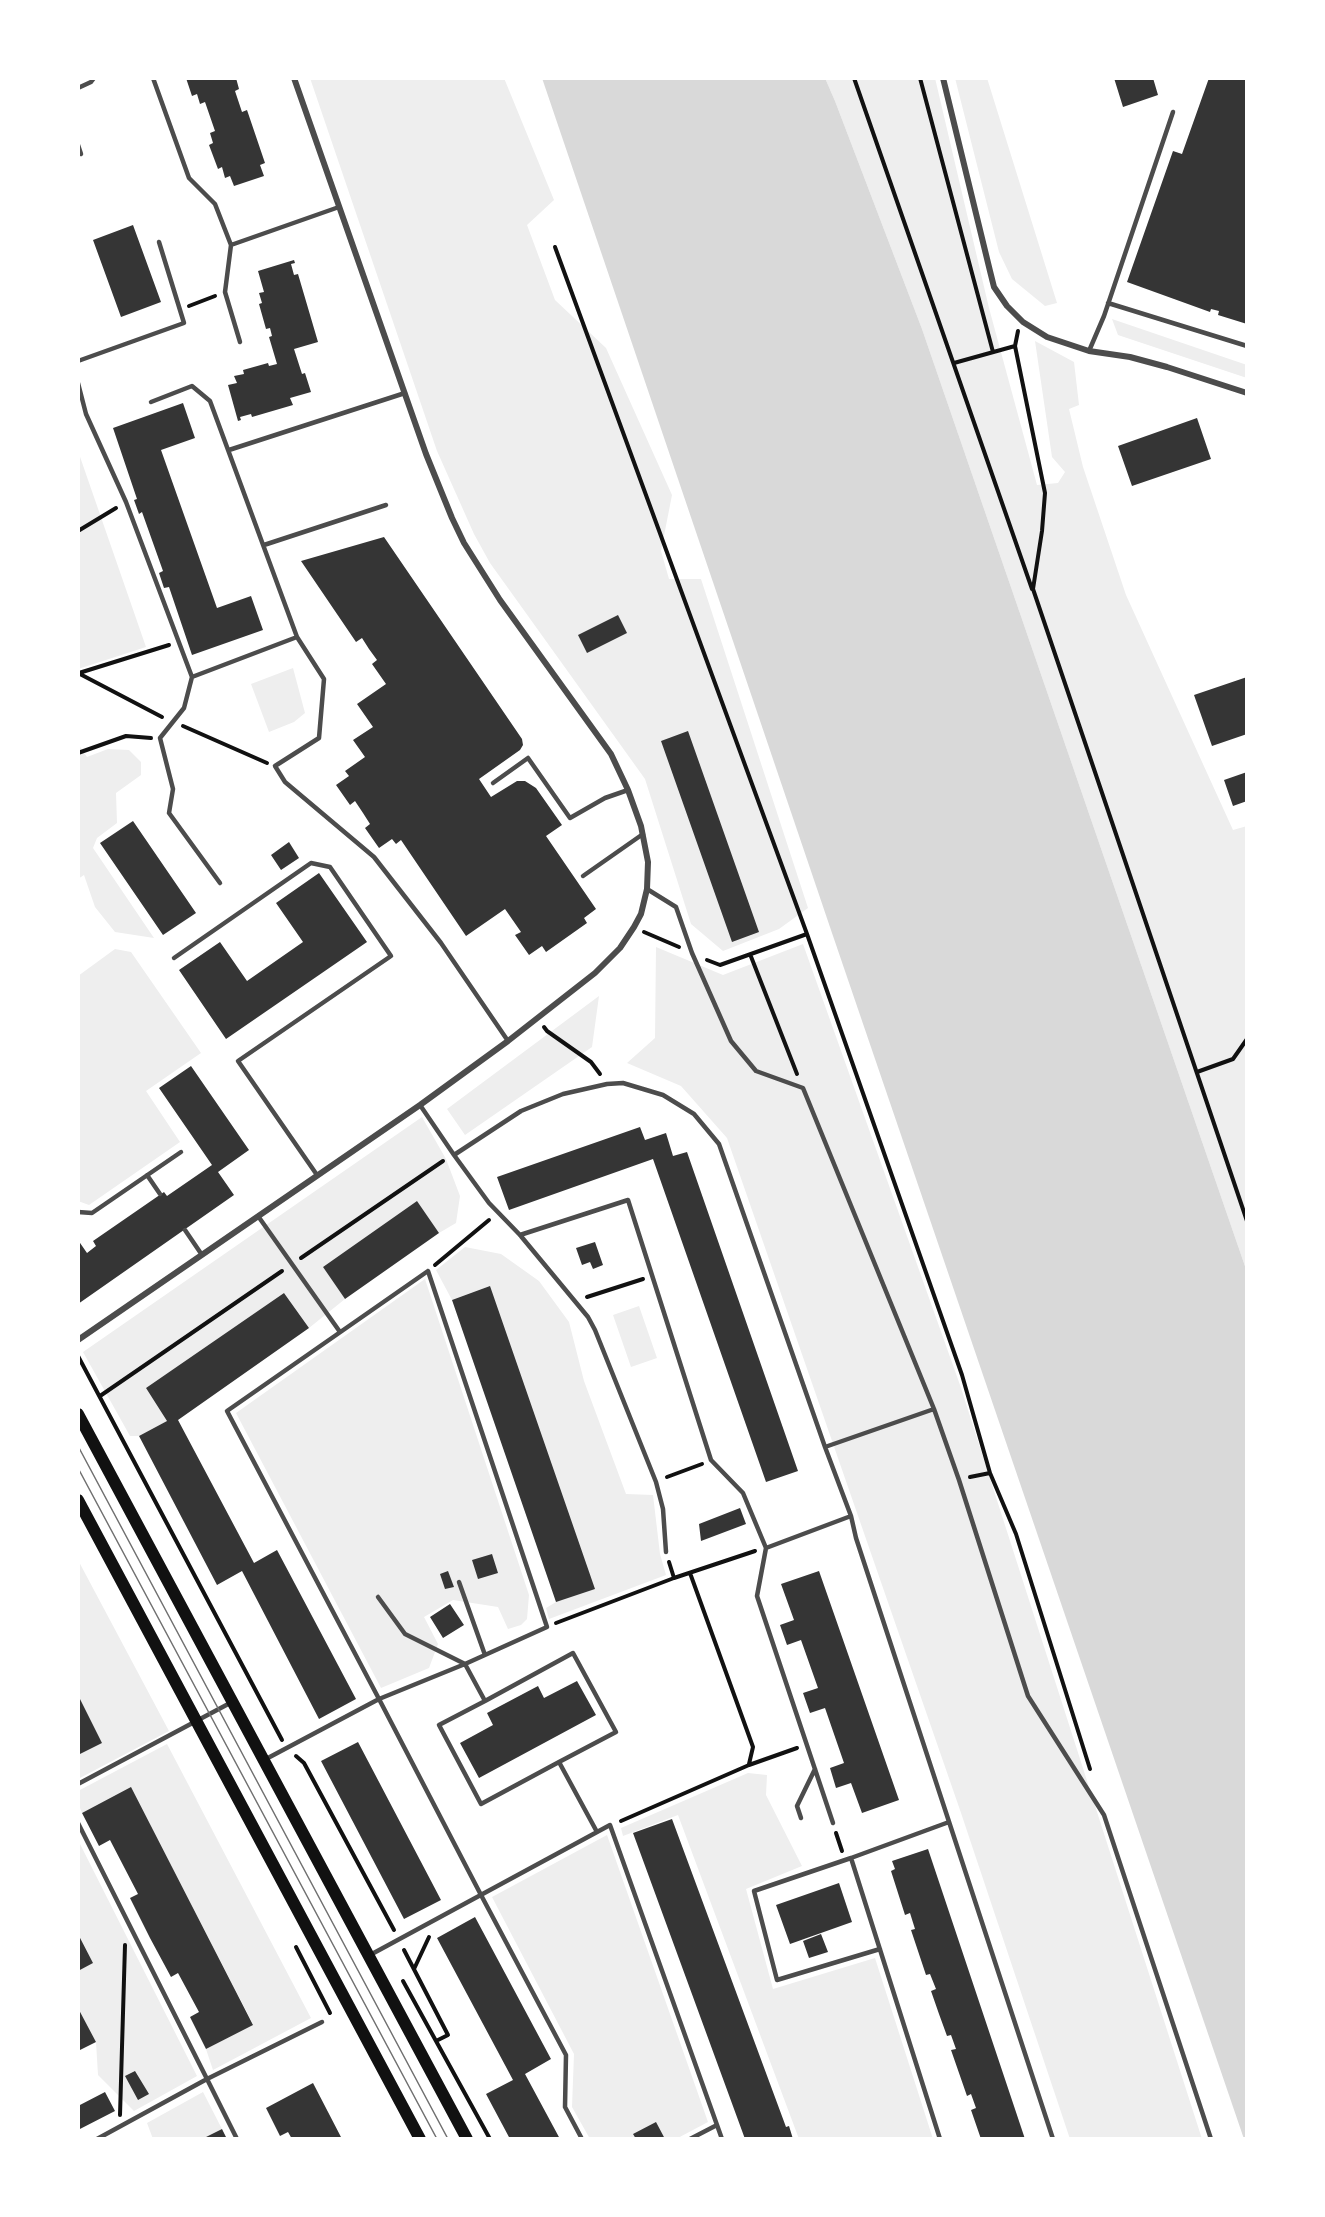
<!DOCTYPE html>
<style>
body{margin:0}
#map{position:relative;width:1325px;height:2217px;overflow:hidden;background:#fff;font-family:"Sofia Sans Condensed",sans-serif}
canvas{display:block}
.frame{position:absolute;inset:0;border:80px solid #fff;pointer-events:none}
</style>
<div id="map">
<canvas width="1325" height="2217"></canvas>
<div class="frame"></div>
</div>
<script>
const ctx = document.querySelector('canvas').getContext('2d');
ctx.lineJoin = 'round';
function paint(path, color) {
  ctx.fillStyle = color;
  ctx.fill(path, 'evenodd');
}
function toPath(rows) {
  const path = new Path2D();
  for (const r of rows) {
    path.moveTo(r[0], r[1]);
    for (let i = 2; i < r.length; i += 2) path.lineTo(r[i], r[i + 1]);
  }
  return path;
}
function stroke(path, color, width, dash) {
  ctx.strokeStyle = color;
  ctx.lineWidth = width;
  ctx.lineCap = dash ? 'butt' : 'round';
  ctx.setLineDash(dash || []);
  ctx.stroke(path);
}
const green = toPath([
 [310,78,504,78,554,200,527,225,555,300,606,348,672,495,661,551,669,579,701,579,808,908,779,929,723,951,691,924,645,779,490,563,474,534,437,451],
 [825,78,935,78,989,308,1037,485,1058,483,1065,472,1052,457,1035,341,1074,362,1079,405,1069,409,1083,467,1126,595,1233,830,1247,826,1247,1272,922,329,835,101],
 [955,78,987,78,1057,303,1045,306,1012,279,999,252],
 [1112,319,1247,365,1247,378,1118,335],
 [78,451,146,647,78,669],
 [293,668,305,713,294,722,269,732,251,684],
 [78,744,87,757,108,749,129,750,141,762,141,775,116,793,117,823,97,838,93,848,154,938,115,932,95,907,84,875,78,879],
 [803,944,960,1385,1202,2139,1070,2139,960,1810,727,1138,681,1086,627,1063,655,1038,656,947,723,975],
 [115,949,131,952,201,1053,146,1091,180,1142,89,1205,78,1201,78,976],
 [599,996,592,1047,465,1135,447,1109],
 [422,1117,446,1159,460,1196,456,1223,439,1233,417,1201,323,1267,345,1299,309,1328,284,1293,146,1388,167,1421,139,1436,130,1436,83,1352],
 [465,1247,501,1254,539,1281,569,1322,584,1381,626,1494,653,1495,660,1554,666,1575,549,1619,546,1608,556,1602,490,1286,452,1300,436,1270],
 [425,1279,529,1595,527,1619,521,1625,508,1629,498,1607,453,1600,424,1617,438,1644,429,1668,381,1688,236,1413],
 [639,1306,657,1358,631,1367,613,1315],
 [78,1560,169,1731,78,1779,78,1755,102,1743,78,1695],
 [167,1744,311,2018,213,2070,206,2049,253,2024,131,1788,82,1813,78,1803,78,1791],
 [748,1773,767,1775,766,1795,802,1866,746,1889,773,1989,875,1958,933,2139,799,2139,678,1815,623,1836,621,1828],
 [607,1835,708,2122,676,2139,590,2139,572,2107,574,2054,492,1897],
 [78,1840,197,2076,134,2111,98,2075,96,2042,78,2008],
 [203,2092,222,2129,202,2139,153,2139,147,2123]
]);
const water = toPath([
 [542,78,825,78,835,101,922,329,1247,1272,1247,2139,1244,2139,832,933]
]);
const building = toPath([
 [186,78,236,78,239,89,235,91,242,112,247,110,265,163,260,165,264,176,234,186,230,176,225,178,222,167,218,169,209,145,213,143,210,133,215,131,205,102,200,104,197,94,192,96],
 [1114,78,1153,78,1158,95,1123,107],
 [1209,78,1247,78,1247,324,1218,315,1219,311,1211,309,1210,312,1127,282,1173,151,1182,154],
 [133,225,161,302,121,317,93,240],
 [294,260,295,263,291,264,294,275,298,274,318,342,294,349,302,374,305,373,311,392,290,398,293,405,252,417,251,414,240,417,241,420,238,421,228,385,237,383,234,376,244,374,243,370,268,363,269,366,277,364,269,337,272,336,270,328,266,329,259,304,262,303,259,293,264,292,258,271],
 [183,403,195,438,161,450,217,608,251,596,263,630,192,655,169,587,164,588,159,573,163,571,142,512,139,514,134,500,137,499,113,428],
 [1197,418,1211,459,1132,486,1118,446],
 [384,537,522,739,523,745,520,750,479,779,491,797,517,781,525,781,536,788,562,825,546,836,596,909,584,918,587,923,546,952,542,946,529,955,515,935,521,932,505,909,466,936,401,840,396,844,392,839,379,848,365,828,370,824,363,813,355,801,350,805,336,785,349,776,345,771,365,757,353,740,373,727,357,704,386,684,372,664,377,660,369,649,362,638,356,642,301,561],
 [618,615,627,633,587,653,578,635],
 [1247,677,1247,734,1212,746,1194,695],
 [688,731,759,932,732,942,661,741],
 [1247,772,1247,801,1233,806,1224,780],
 [133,821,196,913,163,935,100,843],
 [289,842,299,858,281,870,271,855],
 [319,873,367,942,226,1039,179,970,220,942,247,981,303,942,276,903],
 [191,1066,249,1150,218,1172,234,1195,78,1304,78,1240,87,1253,96,1246,93,1241,164,1192,167,1196,212,1165,159,1088],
 [640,1127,645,1140,666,1133,673,1156,687,1152,798,1471,766,1482,653,1159,509,1210,497,1177],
 [417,1201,439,1233,345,1299,323,1267],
 [595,1242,603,1265,593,1269,590,1262,582,1265,576,1248],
 [490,1286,595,1589,556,1602,452,1300],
 [284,1293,309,1328,178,1420,254,1563,277,1550,356,1699,319,1719,242,1571,217,1585,139,1436,167,1421,146,1388],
 [740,1508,746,1524,701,1541,699,1524],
 [492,1554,498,1573,478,1579,472,1560],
 [448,1571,454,1587,445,1589,440,1574],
 [819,1571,899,1800,862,1813,851,1783,836,1788,830,1768,844,1763,825,1708,810,1713,803,1693,818,1688,801,1640,787,1645,780,1625,794,1620,781,1584],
 [450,1604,464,1625,443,1638,430,1617],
 [577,1681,596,1715,479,1778,460,1743,493,1725,487,1713,538,1686,544,1698],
 [78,1695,102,1743,78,1755],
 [358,1742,441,1900,404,1919,321,1761],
 [131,1787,253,2025,206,2049,190,2017,199,2012,178,1973,171,1977,150,1938,130,1898,138,1894,110,1840,99,1846,82,1813],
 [672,1819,786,2127,789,2126,793,2139,745,2139,633,1833],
 [928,1849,1025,2139,981,2139,971,2110,976,2108,971,2094,967,2096,951,2050,956,2049,951,2035,947,2036,939,2014,931,1991,936,1989,930,1974,926,1975,911,1930,915,1929,910,1913,905,1915,891,1871,895,1869,892,1861],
 [839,1883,852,1922,790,1944,776,1905],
 [475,1917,551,2059,525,2074,560,2139,510,2139,486,2094,513,2080,437,1938],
 [78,1934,93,1963,78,1971],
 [821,1934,828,1952,809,1958,803,1941],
 [78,2008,96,2042,78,2051],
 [135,2071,149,2094,138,2100,125,2076],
 [313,2083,342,2139,292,2139,288,2132,280,2136,266,2108],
 [105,2092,115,2111,78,2130,78,2106],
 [656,2122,665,2139,636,2139,633,2134],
 [222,2129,227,2139,202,2139]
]);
const path = toPath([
 [854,78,1032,589],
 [920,78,993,352],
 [555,247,807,934],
 [189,306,215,296],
 [1018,331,1015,346,1045,493,1042,531,1033,589,1247,1221],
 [954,363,1015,346],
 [78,531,116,508],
 [78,673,162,717],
 [79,673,169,645],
 [183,726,267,763],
 [78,753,126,736,151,738],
 [644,932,679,947],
 [750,954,797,1074],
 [707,960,720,965,807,934,962,1375,990,1473,1016,1534,1090,1769],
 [544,1027,547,1031,591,1062,600,1074],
 [1197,1072,1233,1059,1247,1039],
 [301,1258,443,1161],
 [435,1265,489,1220],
 [587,1297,643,1279],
 [78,1356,282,1740],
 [100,1396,282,1271],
 [667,1477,702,1464],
 [970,1477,990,1473],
 [669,1562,674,1578],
 [690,1573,753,1747,749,1764],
 [556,1623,674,1578,755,1551],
 [296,1756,304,1763,394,1930],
 [621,1821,749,1765,797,1748],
 [836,1833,842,1851],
 [296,1947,330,2013],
 [404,1950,448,2035,436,2041,490,2139],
 [414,1969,429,1937],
 [403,1981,436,2041],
 [120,2115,125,1945]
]);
const service = toPath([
 [153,78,189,178,215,204,231,245],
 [78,88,91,82,94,78],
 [78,145,81,154],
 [1108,303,1247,346],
 [240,342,225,292,231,245,339,207],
 [1089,351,1104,316,1173,112],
 [78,361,184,323,159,242],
 [78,383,86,414,126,502,192,677,184,708,160,738,173,789,169,813,220,883],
 [151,402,192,386,210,401,297,637,192,677],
 [229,450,405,393],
 [264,545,386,505],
 [297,637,324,679,319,738,275,766,285,782,374,857,441,943,508,1041],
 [493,783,528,758,570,818,605,798,628,790],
 [583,876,643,834],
 [647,889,676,907,692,953,731,1041,756,1071,803,1088,934,1409,959,1480,1028,1696,1104,1815,1211,2139],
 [174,958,311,863,330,867,391,956,238,1061,317,1175],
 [420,1105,454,1155,521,1111,563,1094,607,1084,623,1083,663,1095,694,1114,719,1144,825,1447,851,1516,856,1538,1053,2139],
 [454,1155,489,1203,520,1235,588,1317,595,1330,656,1482,663,1509,666,1552],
 [147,1175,160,1194],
 [78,1212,92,1213,181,1152],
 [258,1216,340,1332],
 [185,1230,202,1255],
 [520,1235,628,1200,711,1460,743,1493,766,1548,757,1596,833,1823],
 [825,1447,934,1409],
 [766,1548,851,1516],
 [459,1582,485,1655],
 [378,1597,405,1634,465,1664,485,1701,439,1725,481,1804,559,1762,597,1832],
 [485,1701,573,1653,616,1732,559,1762],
 [266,1759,379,1699,465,1664,547,1627,428,1271,227,1411,379,1699,481,1895,566,2055,565,2107,582,2139],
 [78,1784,232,1702],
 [801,1818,797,1806,815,1769],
 [78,1823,207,2079,322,2022],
 [851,1858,754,1891,777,1980,880,1949],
 [370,1955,610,1825,722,2139],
 [97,2139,207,2079,237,2139],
 [690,2139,717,2125],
 [940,2139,851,1858,949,1822]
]);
const minor = toPath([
 [943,78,990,271,994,287,1007,306,1023,322,1047,337,1089,351,1130,357,1167,367,1247,393],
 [78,1340,420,1105,508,1041,595,973,620,948,634,927,641,914,647,889,648,862,641,826,628,790,611,754,500,600,464,543,452,518,426,454,294,78]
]);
const secondary = toPath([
 [78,1414,467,2139],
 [78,1500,420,2139]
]);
const tram = toPath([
 [78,1446,448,2139],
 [78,1468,437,2139]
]);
paint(green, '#eee');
paint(water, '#d9d9d9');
paint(building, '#353535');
stroke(path, '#111', 4);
stroke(service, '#4c4c4c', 4.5);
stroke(minor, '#4c4c4c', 6);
stroke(secondary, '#111', 12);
stroke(tram, '#707070', 1.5);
</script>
